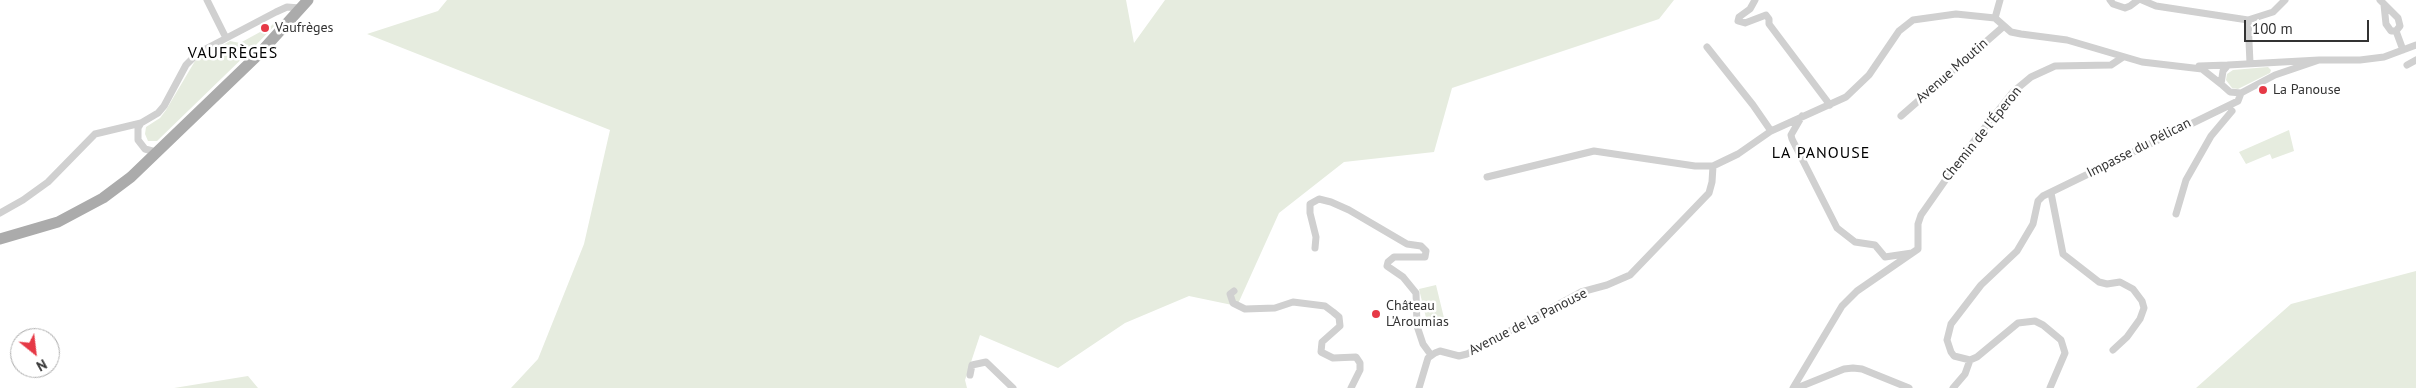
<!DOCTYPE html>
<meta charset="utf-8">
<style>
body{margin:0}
#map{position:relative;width:2416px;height:388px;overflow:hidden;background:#fff;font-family:"PT Sans",sans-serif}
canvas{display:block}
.north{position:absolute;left:10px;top:328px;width:50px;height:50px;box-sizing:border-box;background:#fff;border:1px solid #adadad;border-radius:50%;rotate:151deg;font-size:14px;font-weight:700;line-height:20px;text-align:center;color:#333}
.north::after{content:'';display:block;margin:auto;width:18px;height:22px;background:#e63946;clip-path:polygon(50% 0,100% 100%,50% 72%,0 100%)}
.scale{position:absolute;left:2244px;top:20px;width:125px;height:22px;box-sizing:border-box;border:2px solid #333;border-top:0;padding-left:6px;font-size:15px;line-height:18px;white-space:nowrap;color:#333;-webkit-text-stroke:4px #fff;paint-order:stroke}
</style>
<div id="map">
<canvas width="2416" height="388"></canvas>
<div class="north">N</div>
<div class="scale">100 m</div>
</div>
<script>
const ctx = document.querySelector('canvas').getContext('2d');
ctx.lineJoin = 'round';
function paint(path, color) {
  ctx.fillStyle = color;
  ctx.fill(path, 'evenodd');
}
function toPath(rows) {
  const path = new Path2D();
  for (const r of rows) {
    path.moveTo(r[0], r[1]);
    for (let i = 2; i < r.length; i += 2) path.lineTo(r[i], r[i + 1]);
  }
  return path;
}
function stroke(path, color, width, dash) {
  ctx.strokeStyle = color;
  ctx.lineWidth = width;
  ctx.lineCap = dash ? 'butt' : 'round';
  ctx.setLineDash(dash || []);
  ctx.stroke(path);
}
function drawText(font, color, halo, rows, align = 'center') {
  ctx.font = font + ' "PT Sans",sans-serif';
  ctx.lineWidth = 5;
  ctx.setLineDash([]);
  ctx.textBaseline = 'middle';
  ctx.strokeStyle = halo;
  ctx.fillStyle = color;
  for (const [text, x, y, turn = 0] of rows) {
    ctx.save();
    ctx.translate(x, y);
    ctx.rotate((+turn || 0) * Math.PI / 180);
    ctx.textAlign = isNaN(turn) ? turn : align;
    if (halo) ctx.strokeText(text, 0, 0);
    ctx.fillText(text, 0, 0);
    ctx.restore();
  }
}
const green = toPath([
 [447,0,1126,0,1134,43,1165,0,1674,0,1659,19,1452,88,1434,152,1344,162,1279,213,1237,306,1189,296,1125,323,1058,368,980,335,965,380,967,388,511,388,538,359,584,244,610,130,367,34,438,11],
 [277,20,278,22,255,46,157,141,148,141,145,134,146,127,160,118,166,110,195,61,230,41,240,43,271,26],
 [2268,67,2271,70,2270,73,2238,89,2232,88,2226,80,2227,74,2233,70],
 [2289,130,2294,151,2272,159,2270,154,2246,164,2239,152],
 [2416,271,2416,388,2196,388,2291,304],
 [1436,285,1445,322,1428,326,1419,289],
 [248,376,258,388,174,388]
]);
const street = toPath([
 [207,0,226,38],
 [1755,0,1750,9,1739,17,1738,21,1745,23,1766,15,1769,19,1769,24,1830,105],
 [2110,0,2113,4,2125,8,2130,6,2138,0],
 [2142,0,2156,6,2248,20,2273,12,2285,0],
 [2380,0,2398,18,2400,26,2396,31],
 [2384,5,2386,24,2391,31,2396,31],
 [1995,18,2000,0],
 [2248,20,2250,63],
 [2396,31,2403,50],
 [1707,47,1753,105,1771,131],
 [2319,60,2275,75,2241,93,2230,92,2221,84,2223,71,2228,65,2319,60,2360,60,2384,57,2416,45],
 [2407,65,2416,60],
 [2199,66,2228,65],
 [1802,116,1791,135,1792,139,1837,228,1855,242,1875,245,1885,257,1912,253],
 [1901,116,2004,26],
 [141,123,138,128,138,140,145,149,156,152],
 [1487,177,1594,151,1695,166,1713,166],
 [2051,193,2063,254,2099,282,2107,284,2120,282,2133,289,2142,301,2144,308,2140,319,2127,337,2113,350],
 [0,213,23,200,48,182,95,134,141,123,158,113,164,106,186,65,198,53,276,12,287,7,300,8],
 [2176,214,2186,180,2211,136,2232,111],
 [1315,248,1316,237,1310,213,1310,204,1319,199,1331,202,1349,210,1407,244,1421,246,1426,251,1425,257,1394,257,1388,262,1387,266,1403,277,1416,293,1417,326,1423,344,1431,355],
 [1234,291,1230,294,1233,303,1245,309,1275,308,1293,302,1325,306,1333,312,1339,317,1340,326,1322,342,1321,352,1333,358,1356,357,1360,363,1360,370,1351,388],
 [970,375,972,365,986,362,1013,388],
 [1419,388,1428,358,1435,353,1440,351,1459,356,1467,354,1581,292,1607,285,1630,275,1709,193,1712,182,1713,166,1738,154,1771,131,1846,97,1869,75,1899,31,1913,20,1956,14,1995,18,2011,32,2021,34,2067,40,2142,62,2202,69,2221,84],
 [1793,388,1842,306,1857,291,1918,249,1918,224,1921,215,1963,155,2013,92,2031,77,2055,66,2111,65,2123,57],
 [1797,388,1844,369,1853,368,1862,369,1909,388],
 [1953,388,1965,374,1970,360],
 [2050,388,2065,353,2061,340,2043,325,2035,321,2018,323,1977,357,1970,360,1954,356,1951,352,1947,340,1951,324,1981,285,2017,251,2033,224,2038,201,2043,196,2238,101,2241,93]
]);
const primary = toPath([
 [0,239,58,222,103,198,131,177,260,53,308,0]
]);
const markers = [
 [265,28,5,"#e63946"],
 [2263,90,5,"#e63946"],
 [1376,314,5,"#e63946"]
];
const poiNames = [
 ["Vaufrèges",275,28],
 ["La Panouse",2273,90],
 ["Château",1386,306],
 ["L'Aroumias",1386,322]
];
const streetNames = [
 ["Avenue Moutin",1952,71,-41],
 ["Chemin de l'Éperon",1982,134,-51],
 ["Impasse du Pélican",2139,148,-27],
 ["Avenue de la Panouse",1528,322,-27]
];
const quarterNames = [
 ["VAUFRÈGES",233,53],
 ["LA PANOUSE",1821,153]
];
paint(green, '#e6ecdf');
stroke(street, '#d0d0d0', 7);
stroke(primary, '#ababab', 11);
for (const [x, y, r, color] of markers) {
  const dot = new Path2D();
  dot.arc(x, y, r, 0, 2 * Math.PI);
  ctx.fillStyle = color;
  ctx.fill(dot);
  stroke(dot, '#fff', 2);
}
drawText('14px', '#333', '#fff', poiNames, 'left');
drawText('14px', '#333', '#fff', streetNames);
ctx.letterSpacing = '1px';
drawText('16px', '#000', '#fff', quarterNames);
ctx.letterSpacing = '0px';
</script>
